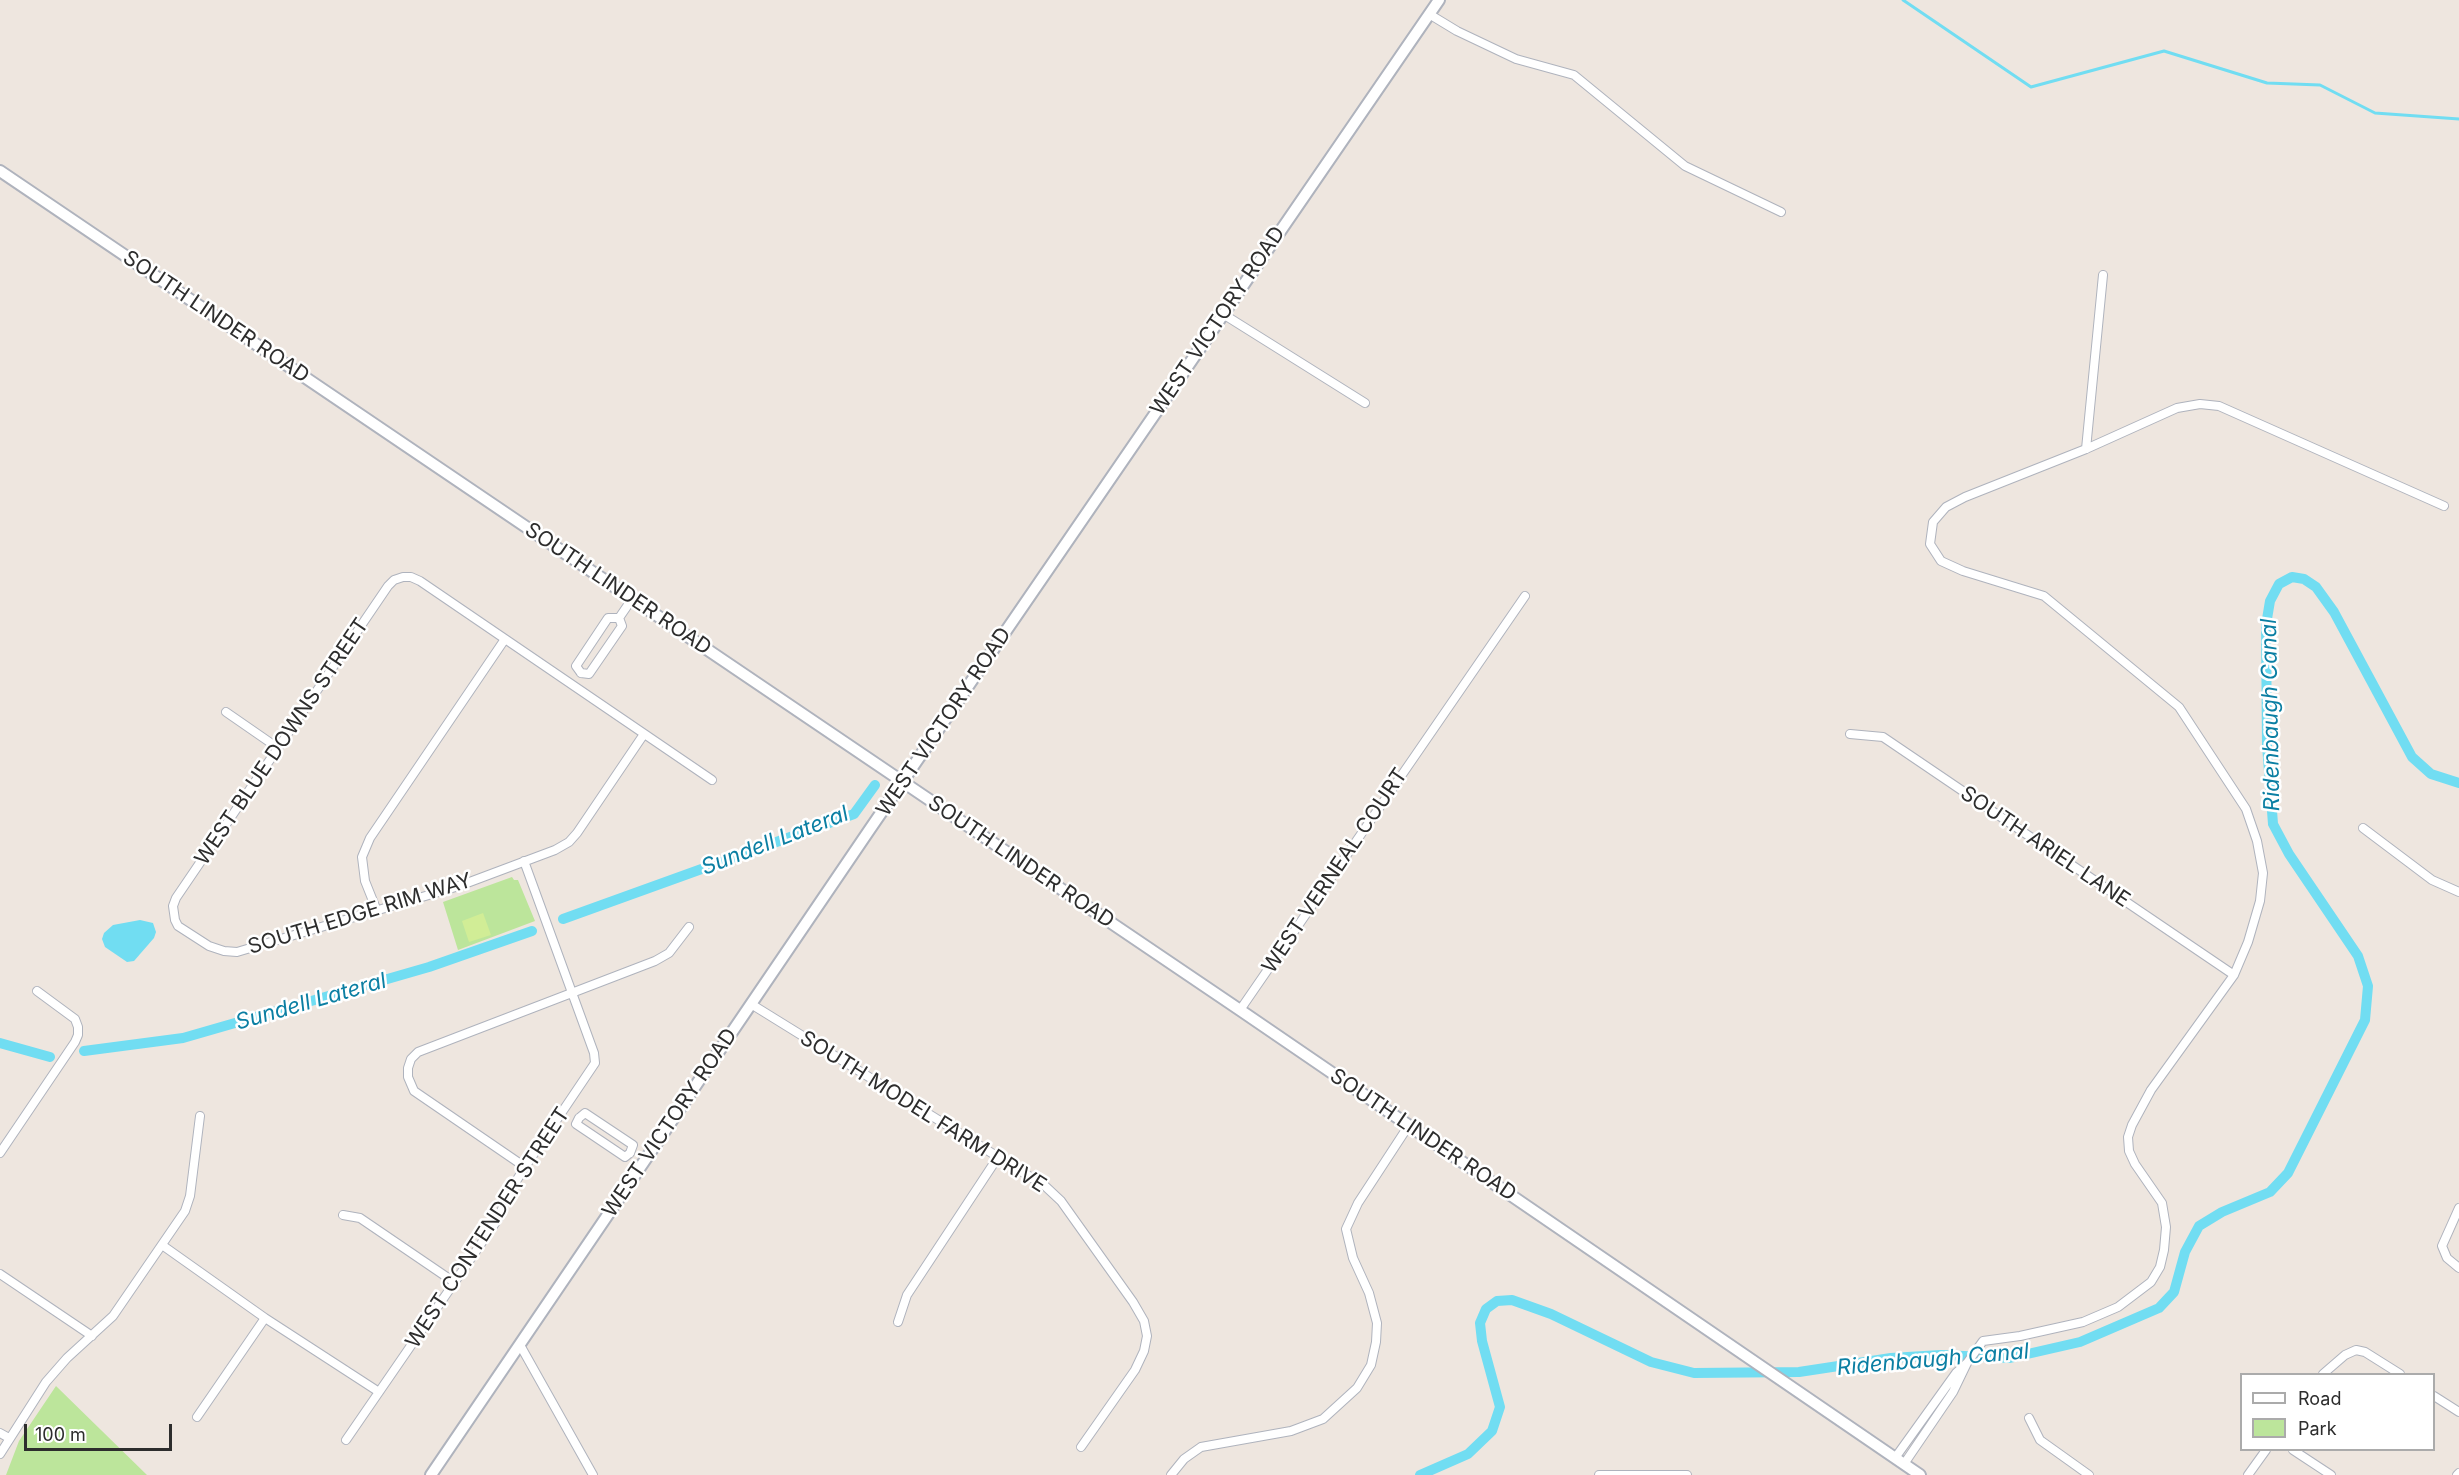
<!DOCTYPE html>
<style>
body{margin:0}
#map{position:relative;width:2459px;height:1475px;overflow:hidden;background:#eee6df;font-family:Inter,sans-serif}
canvas{display:block}
.legend{position:absolute;left:2240px;top:1373px;width:195px;height:78px;box-sizing:border-box;background:#fff;border:2px solid #ababab;margin:0;padding:8px 10px;list-style:none;font-size:18px;color:#2d2d2d}
.legend li{display:flex;align-items:center;gap:12px;height:30px}
.legend b{width:30px;border:2px solid #ababab}
.scale{position:absolute;left:24px;top:1424px;width:148px;height:27px;box-sizing:border-box;border:3px solid #2d2d2d;border-top:0;padding-left:8px;font-size:18px;line-height:21px;white-space:nowrap;color:#2d2d2d;-webkit-text-stroke:4px #fff;paint-order:stroke}
</style>
<div id="map">
<canvas width="2459" height="1475"></canvas>
<ul class="legend">
<li><b style="height:8px;background:#fff"></b>Road</li>
<li><b style="height:16px;background:#bce59b"></b>Park</li>
</ul>
<div class="scale">100 m</div>
</div>
<script>
const ctx = document.querySelector('canvas').getContext('2d');
ctx.lineJoin = 'round';
function paint(path, color) {
  ctx.fillStyle = color;
  ctx.fill(path, 'evenodd');
}
function toPath(rows) {
  const path = new Path2D();
  for (const r of rows) {
    path.moveTo(r[0], r[1]);
    for (let i = 2; i < r.length; i += 2) path.lineTo(r[i], r[i + 1]);
  }
  return path;
}
function stroke(path, color, width, dash) {
  ctx.strokeStyle = color;
  ctx.lineWidth = width;
  ctx.lineCap = dash ? 'butt' : 'round';
  ctx.setLineDash(dash || []);
  ctx.stroke(path);
}
function drawText(font, color, halo, rows, align = 'center') {
  ctx.font = font + ' Inter,sans-serif';
  ctx.lineWidth = 5;
  ctx.setLineDash([]);
  ctx.textBaseline = 'middle';
  ctx.strokeStyle = halo;
  ctx.fillStyle = color;
  for (const [text, x, y, turn = 0] of rows) {
    ctx.save();
    ctx.translate(x, y);
    ctx.rotate((+turn || 0) * Math.PI / 180);
    ctx.textAlign = isNaN(turn) ? turn : align;
    if (halo) ctx.strokeText(text, 0, 0);
    ctx.fillText(text, 0, 0);
    ctx.restore();
  }
}
const green = toPath([
 [512,877,514,880,518,880,535,921,458,950,443,902],
 [56,1386,147,1475,6,1475,19,1441]
]);
const pitch = toPath([
 [483,913,491,935,469,942,462,921]
]);
const water = toPath([
 [140,920,153,923,156,932,154,938,134,961,127,962,105,947,102,939,104,933,113,925]
]);
const stream = toPath([
 [1903,0,2031,87,2164,51,2267,83,2320,85,2375,113,2459,119]
]);
const canal = toPath([
 [563,919,854,814,875,785],
 [0,1043,50,1057],
 [84,1051,183,1038,429,967,532,931],
 [1420,1475,1468,1454,1492,1431,1500,1407,1482,1341,1480,1323,1486,1309,1497,1301,1512,1300,1551,1314,1651,1362,1694,1373,1799,1372,1891,1358,1941,1355,2010,1358,2080,1342,2159,1308,2174,1292,2185,1252,2199,1226,2222,1212,2270,1192,2288,1173,2365,1020,2368,986,2358,956,2289,854,2273,824,2267,745,2266,625,2270,601,2279,584,2292,577,2304,579,2316,587,2334,612,2412,757,2431,774,2459,783]
]);
const street = toPath([
 [1429,14,1457,31,1516,59,1574,75,1685,166,1781,212],
 [1223,314,1365,403],
 [2086,449,2103,275],
 [619,618,632,599],
 [581,673,576,666,608,618,619,618],
 [581,673,589,674,622,626,619,618],
 [226,712,278,748],
 [644,734,577,833,569,842,555,850,459,886,237,952,224,951,209,946,178,926,175,920,173,906,176,898,388,586,394,580,403,577,411,577,420,581,712,780],
 [1850,734,1883,737,2234,975],
 [2363,828,2432,880,2459,892],
 [377,911,365,881,362,857,370,838,505,639],
 [751,1004,1045,1186,1061,1201,1133,1302,1144,1321,1147,1336,1144,1351,1135,1370,1081,1447],
 [1240,1010,1525,596],
 [579,1118,585,1113,633,1145,630,1153],
 [579,1118,576,1124,625,1157,630,1153],
 [0,1153,75,1042,78,1035,78,1027,75,1019,37,991],
 [525,1167,414,1091,408,1077,408,1068,411,1059,418,1052,655,961,669,953,689,927],
 [2459,1208,2442,1246,2447,1258,2459,1268],
 [343,1215,360,1218,454,1282],
 [162,1245,265,1318,379,1392],
 [0,1274,92,1336],
 [898,1322,907,1295,998,1157],
 [520,1345,593,1475],
 [1967,1363,1983,1341,2020,1336,2083,1322,2118,1307,2151,1282,2160,1267,2164,1250,2166,1227,2162,1203,2135,1164,2129,1151,2128,1137,2132,1125,2151,1090,2234,975,2248,942,2260,901,2263,873,2257,841,2246,809,2179,707,2044,596,1963,571,1941,561,1930,544,1933,522,1946,507,1965,497,2086,449,2177,408,2200,404,2219,406,2444,506],
 [2323,1374,2345,1355,2356,1350,2365,1352,2400,1374],
 [2434,1396,2459,1412],
 [197,1417,265,1318],
 [2029,1418,2040,1440,2089,1475],
 [0,1433,9,1438],
 [346,1440,498,1219,508,1194,525,1167,595,1063,594,1053,524,861],
 [2293,1450,2331,1475],
 [0,1454,46,1382,67,1358,113,1316,185,1211,190,1196,200,1116],
 [1895,1458,1956,1373,1967,1363,1953,1392,1904,1464],
 [1171,1475,1184,1459,1201,1447,1291,1431,1323,1419,1357,1388,1371,1365,1376,1342,1377,1323,1369,1293,1353,1258,1346,1229,1358,1203,1409,1125],
 [1599,1475,1687,1475],
 [2248,1475,2266,1450],
 [2457,1475,2459,1473]
]);
const secondary = toPath([
 [0,171,1240,1010,1920,1475],
 [431,1475,870,829,1439,0]
]);
const streetNames = [
 ["SOUTH LINDER ROAD",216,317,34],
 ["WEST VICTORY ROAD",1218,321,-56],
 ["SOUTH LINDER ROAD",618,589,34],
 ["WEST VICTORY ROAD",944,722,-56],
 ["WEST BLUE DOWNS STREET",282,742,-56],
 ["SOUTH ARIEL LANE",2045,847,34],
 ["SOUTH LINDER ROAD",1021,862,34],
 ["WEST VERNEAL COURT",1335,871,-56],
 ["SOUTH EDGE RIM WAY",360,914,-17],
 ["SOUTH MODEL FARM DRIVE",923,1112,32],
 ["WEST VICTORY ROAD",670,1123,-56],
 ["SOUTH LINDER ROAD",1423,1135,34],
 ["WEST CONTENDER STREET",488,1228,-57]
];
const waterNames = [
 ["Ridenbaugh Canal",2271,715,-91],
 ["Sundell Lateral",775,841,-21],
 ["Sundell Lateral",311,1002,-16],
 ["Ridenbaugh Canal",1933,1360,-5]
];
paint(green, '#bce59b');
paint(pitch, '#d1ed96');
paint(water, '#71ddf2');
stroke(stream, '#71ddf2', 3);
stroke(canal, '#71ddf2', 10);
stroke(street, '#afb3bd', 10);
stroke(secondary, '#afb3bd', 14);
stroke(street, '#fff', 8);
stroke(secondary, '#fff', 10);
drawText('21px', '#2d2d2d', '#fff', streetNames);
drawText('italic 22px', '#0b7fa3', '#fff', waterNames);
</script>
